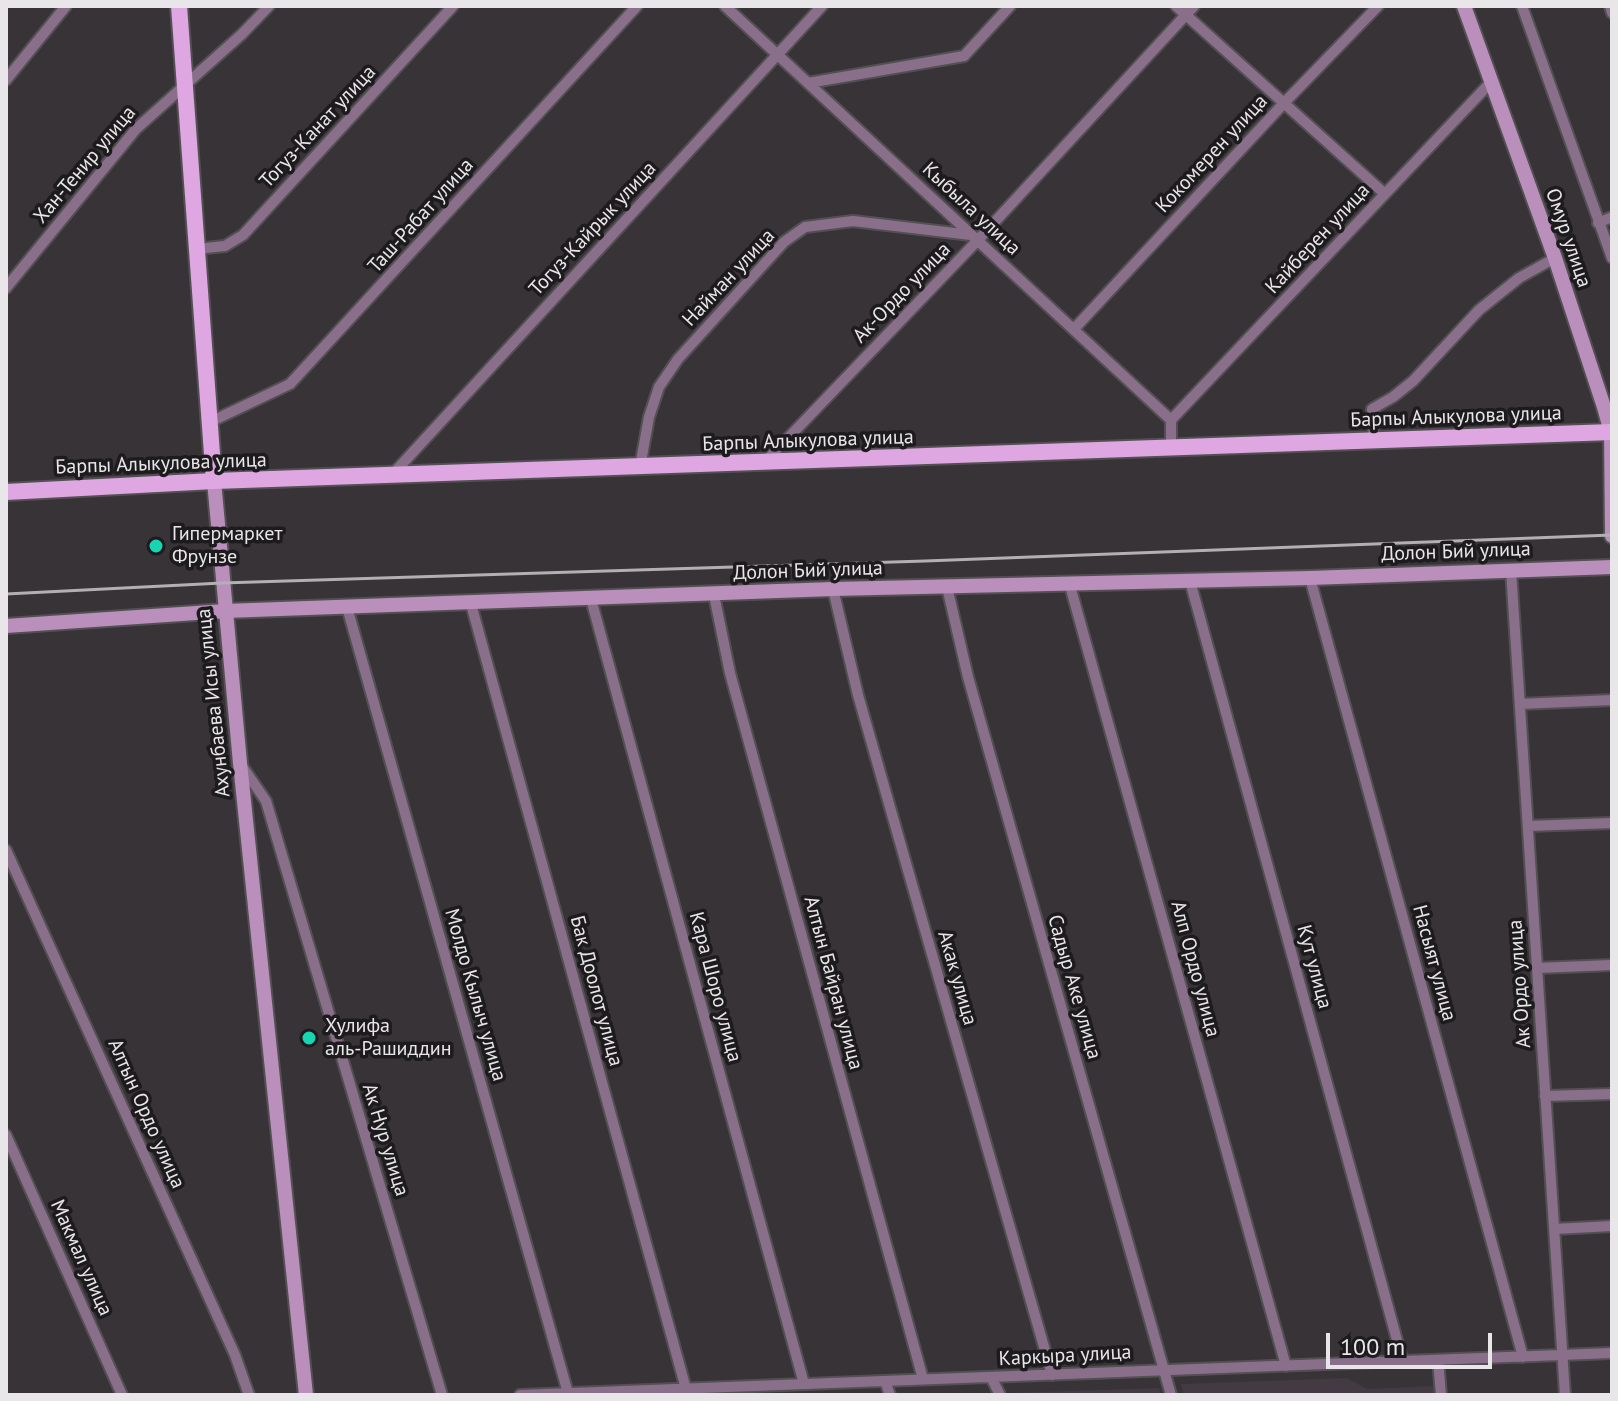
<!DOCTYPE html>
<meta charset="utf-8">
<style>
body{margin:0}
#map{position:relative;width:1618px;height:1401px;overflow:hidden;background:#373337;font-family:"PT Sans",sans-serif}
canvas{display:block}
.frame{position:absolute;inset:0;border:8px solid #e9e6e9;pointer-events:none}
.scale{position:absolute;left:1326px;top:1333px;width:166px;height:36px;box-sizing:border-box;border:4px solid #e9e6e9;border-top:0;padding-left:10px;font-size:24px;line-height:28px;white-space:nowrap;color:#e9e6e9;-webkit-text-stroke:6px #1d1b1d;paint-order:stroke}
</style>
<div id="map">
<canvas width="1618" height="1401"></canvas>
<div class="frame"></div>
<div class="scale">100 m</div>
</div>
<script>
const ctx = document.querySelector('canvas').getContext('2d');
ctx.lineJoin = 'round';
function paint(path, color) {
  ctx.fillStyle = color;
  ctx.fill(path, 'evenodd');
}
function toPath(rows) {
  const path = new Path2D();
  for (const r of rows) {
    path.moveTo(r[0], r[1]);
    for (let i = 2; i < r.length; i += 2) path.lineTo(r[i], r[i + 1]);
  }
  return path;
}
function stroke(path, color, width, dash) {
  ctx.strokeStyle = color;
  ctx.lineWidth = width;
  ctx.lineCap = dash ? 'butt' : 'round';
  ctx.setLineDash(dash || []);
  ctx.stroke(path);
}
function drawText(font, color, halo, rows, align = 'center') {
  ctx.font = font + ' "PT Sans",sans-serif';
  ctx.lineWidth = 7;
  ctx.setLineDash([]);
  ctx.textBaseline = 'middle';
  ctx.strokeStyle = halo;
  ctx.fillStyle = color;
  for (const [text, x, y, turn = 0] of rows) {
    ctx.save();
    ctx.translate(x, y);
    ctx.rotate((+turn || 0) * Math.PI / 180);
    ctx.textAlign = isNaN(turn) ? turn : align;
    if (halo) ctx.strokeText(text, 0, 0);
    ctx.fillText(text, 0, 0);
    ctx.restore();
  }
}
const built = toPath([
 [1347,1378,1367,1389,1434,1386,1435,1395,1184,1395,1181,1384],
 [1159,1388,1161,1395,1008,1393]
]);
const street = toPath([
 [725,6,1171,420,1171,449],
 [1176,6,1385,194],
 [1522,6,1612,258],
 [1610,6,1612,13],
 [6,80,66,6],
 [808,83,964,56,1010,6],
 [1598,223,1612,217],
 [196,249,225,246,243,235,453,6],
 [6,288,136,129,242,34,269,6],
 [1074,329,1285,102,1378,6],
 [1171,420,1491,82],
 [210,422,290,384,637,6],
 [1374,440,1372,409,1393,397,1413,381,1479,310,1519,278,1555,258],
 [766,461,978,240,1194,6],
 [640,467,649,417,659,387,678,359,784,242,805,227,853,221,971,235],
 [392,475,822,6],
 [1511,570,1565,1395],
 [1310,578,1523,1357],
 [1190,581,1403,1362],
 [1069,582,1286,1366],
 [947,587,968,677,1171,1395],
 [833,589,858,695,1052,1375],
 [714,595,730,673,923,1379],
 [591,599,804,1384],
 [471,604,686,1389],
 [347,607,568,1393],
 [1520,704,1612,700],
 [242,766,266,801,442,1395],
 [1528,826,1612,823],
 [6,850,235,1355,249,1395],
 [1537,968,1612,965],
 [1545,1096,1612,1094],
 [6,1135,122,1395],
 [1554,1229,1612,1226],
 [1438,1360,1441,1395],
 [991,1377,1000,1395],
 [885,1381,890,1395],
 [520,1395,1612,1353]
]);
const secondary = toPath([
 [1464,6,1555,258,1604,407,1611,432,1612,536],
 [214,481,240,763,306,1395],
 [6,626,225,611,833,589,1310,578,1612,567]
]);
const primary = toPath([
 [179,6,214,481],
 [6,492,214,481,1612,432]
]);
const rail = toPath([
 [6,594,222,583,925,561,1612,535]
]);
const markers = [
 [156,546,8,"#18d5b2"],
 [309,1038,8,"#18d5b2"]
];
const streetNames = [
 ["Тогуз-Канат улица",318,127,-47],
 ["Кокомерен улица",1212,154,-47],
 ["Хан-Тенир улица",85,165,-50],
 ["Кыбыла улица",971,209,43],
 ["Таш-Рабат улица",421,216,-48],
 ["Тогуз-Кайрык улица",593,229,-47],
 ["Омур улица",1568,238,71],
 ["Кайберен улица",1318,239,-47],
 ["Найман улица",729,278,-47],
 ["Ак-Ордо улица",902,293,-46],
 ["Барпы Алыкулова улица",1456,417,-2],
 ["Барпы Алыкулова улица",808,441,-2],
 ["Барпы Алыкулова улица",161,464,-2],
 ["Долон Бий улица",1456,552,-2],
 ["Долон Бий улица",808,571,-2],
 ["Ахунбаева Исы улица",214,703,-96],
 ["Насыят улица",1434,963,75],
 ["Кут улица",1314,967,75],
 ["Алп Ордо улица",1195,969,75],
 ["Акак улица",957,978,74],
 ["Алтын Байран улица",833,983,75],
 ["Ак Ордо улица",1520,984,-94],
 ["Кара Шоро улица",715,987,75],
 ["Садыр Аке улица",1074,987,74],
 ["Бак Доолот улица",596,991,75],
 ["Молдо Кылыч улица",475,995,74],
 ["Алтын Ордо улица",146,1114,66],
 ["Ак Нур улица",385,1140,73],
 ["Макмал улица",81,1258,66],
 ["Каркыра улица",1065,1356,-3]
];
const poiNames = [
 ["Гипермаркет",172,534],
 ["Фрунзе",172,557],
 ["Хулифа",325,1026],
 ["аль-Рашиддин",325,1049]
];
paint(built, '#433a43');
stroke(street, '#535053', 14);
stroke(secondary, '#535053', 18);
stroke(primary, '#535053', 20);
stroke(street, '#8a6f8b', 10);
stroke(secondary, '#ba8fbb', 14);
stroke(primary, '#dea7e1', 16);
stroke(rail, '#b3b0b3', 3);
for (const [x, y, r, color] of markers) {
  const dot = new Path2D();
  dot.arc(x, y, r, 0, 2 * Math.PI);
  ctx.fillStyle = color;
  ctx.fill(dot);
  stroke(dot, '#1d1b1d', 3);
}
drawText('20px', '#e9e6e9', '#1d1b1d', streetNames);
drawText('20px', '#e9e6e9', '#1d1b1d', poiNames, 'left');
</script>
